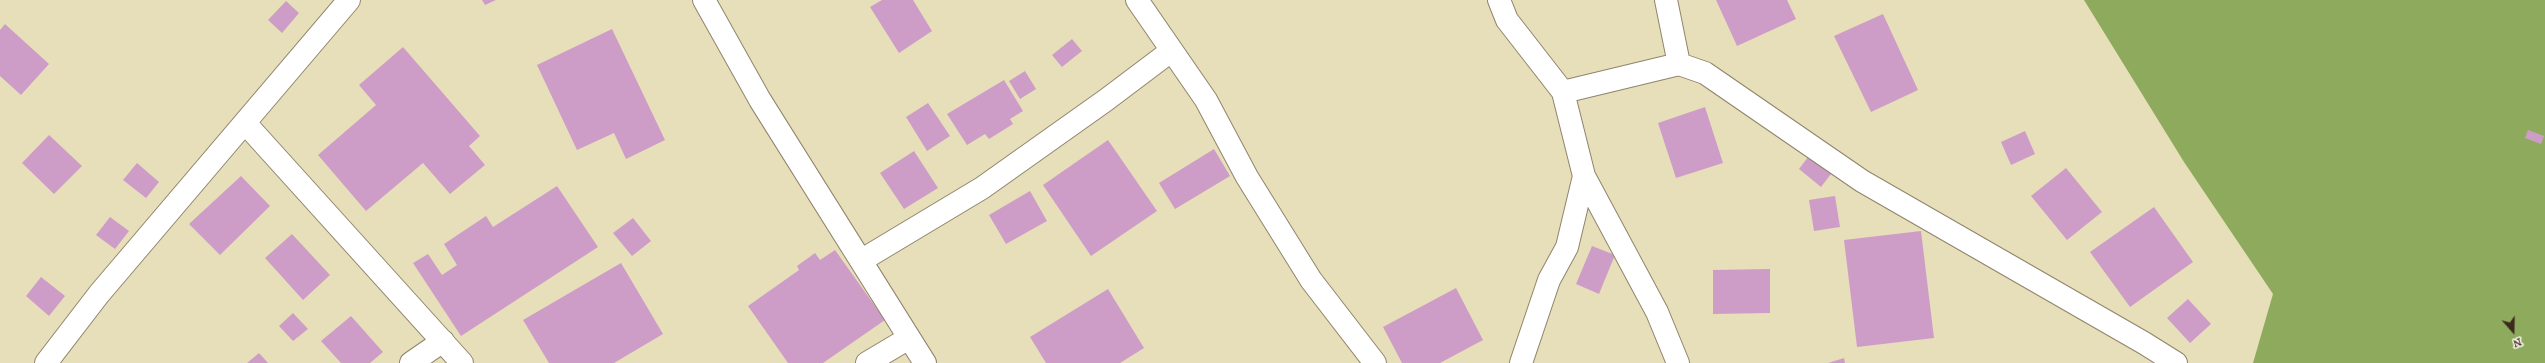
<!DOCTYPE html>
<style>
body{margin:0}
#map{position:relative;width:2545px;height:363px;overflow:hidden;background:#e6dfba;font-family:"IM FELL French Canon",serif}
canvas{display:block}
.north{position:absolute;left:2493px;top:311px;width:40px;height:40px;-webkit-text-stroke:3px #fbf7ec;paint-order:stroke;rotate:160deg;font-size:11px;font-weight:700;line-height:16px;text-align:center;color:#3b2a1e}
.north::after{content:'';display:block;margin:auto;width:14px;height:18px;background:#3b2a1e;clip-path:polygon(50% 0,100% 100%,50% 72%,0 100%)}
</style>
<div id="map">
<canvas width="2545" height="363"></canvas>
<div class="north">N</div>
</div>
<script>
const ctx = document.querySelector('canvas').getContext('2d');
ctx.lineJoin = 'round';
function paint(path, color) {
  ctx.fillStyle = color;
  ctx.fill(path, 'evenodd');
}
function toPath(rows) {
  const path = new Path2D();
  for (const r of rows) {
    path.moveTo(r[0], r[1]);
    for (let i = 2; i < r.length; i += 2) path.lineTo(r[i], r[i + 1]);
  }
  return path;
}
function stroke(path, color, width, dash) {
  ctx.strokeStyle = color;
  ctx.lineWidth = width;
  ctx.lineCap = dash ? 'butt' : 'round';
  ctx.setLineDash(dash || []);
  ctx.stroke(path);
}
const forest = toPath([
 [2084,0,2545,0,2545,363,2253,363,2273,294,2184,162]
]);
const building = toPath([
 [482,0,496,0,485,5],
 [882,0,913,0,932,31,899,53,870,7],
 [1716,0,1787,0,1796,19,1737,46],
 [286,1,299,13,282,33,268,20],
 [1883,14,1918,90,1871,112,1834,36],
 [5,24,49,64,21,95,0,76,0,30],
 [612,29,665,140,626,159,614,133,577,150,537,65],
 [1072,39,1082,51,1062,67,1052,55],
 [403,47,480,136,469,146,485,165,450,194,423,163,366,211,318,155,376,105,359,85],
 [1025,71,1036,89,1020,99,1009,81],
 [1004,80,1023,111,1010,119,1013,124,989,139,985,134,967,145,947,114],
 [928,103,950,136,927,151,906,117],
 [1705,107,1723,163,1676,178,1658,123],
 [2528,130,2544,136,2541,144,2525,138],
 [2025,131,2035,154,2011,165,2001,142],
 [49,135,82,166,54,194,22,163],
 [1108,140,1157,211,1091,256,1043,185],
 [1214,149,1230,176,1175,209,1159,183],
 [914,151,938,188,904,209,880,173],
 [1808,157,1831,174,1821,187,1799,169],
 [137,163,159,182,146,198,123,180],
 [2066,168,2102,212,2067,240,2031,196],
 [241,176,270,206,220,255,189,224],
 [557,186,598,247,461,336,413,263,428,254,442,275,457,265,444,244,486,216,493,227],
 [1030,191,1047,221,1006,244,989,215],
 [1835,196,1840,227,1814,231,1809,200],
 [2154,207,2193,262,2130,307,2090,252],
 [110,217,129,231,115,249,96,235],
 [633,218,651,241,632,256,613,233],
 [1921,231,1934,338,1857,347,1844,240],
 [292,234,330,275,303,300,265,258],
 [1592,246,1615,255,1599,294,1576,284],
 [835,250,885,320,823,363,788,363,748,306,799,270,797,266,815,253,820,260],
 [621,263,663,334,614,363,549,363,523,320],
 [1770,269,1770,313,1713,314,1713,270],
 [41,277,65,296,49,316,26,296],
 [1456,288,1483,340,1440,363,1402,363,1383,327],
 [1108,289,1144,348,1120,363,1046,363,1030,337],
 [2188,299,2211,324,2190,343,2167,318],
 [293,313,308,329,293,341,279,326],
 [351,316,383,352,370,363,341,363,321,341],
 [259,353,268,363,247,363],
 [1844,358,1845,363,1828,363]
]);
const street = toPath([
 [704,0,760,100,925,363],
 [1137,0,1206,100,1247,177,1311,280,1375,363],
 [1499,0,1507,20,1563,92,1584,176,1657,312,1678,363],
 [1666,0,1679,64],
 [1563,92,1679,64,1705,73,1862,181,2144,343,2176,363],
 [246,124,462,363],
 [862,260,982,188,1106,100,1171,51],
 [46,363,99,294,349,0],
 [411,363,443,341],
 [867,363,909,338],
 [1521,363,1549,280,1567,247,1584,176]
]);
paint(forest, '#8eaa5c');
paint(building, '#ce9dc7');
stroke(street, '#90846c', 24);
stroke(street, '#fff', 22);
</script>
